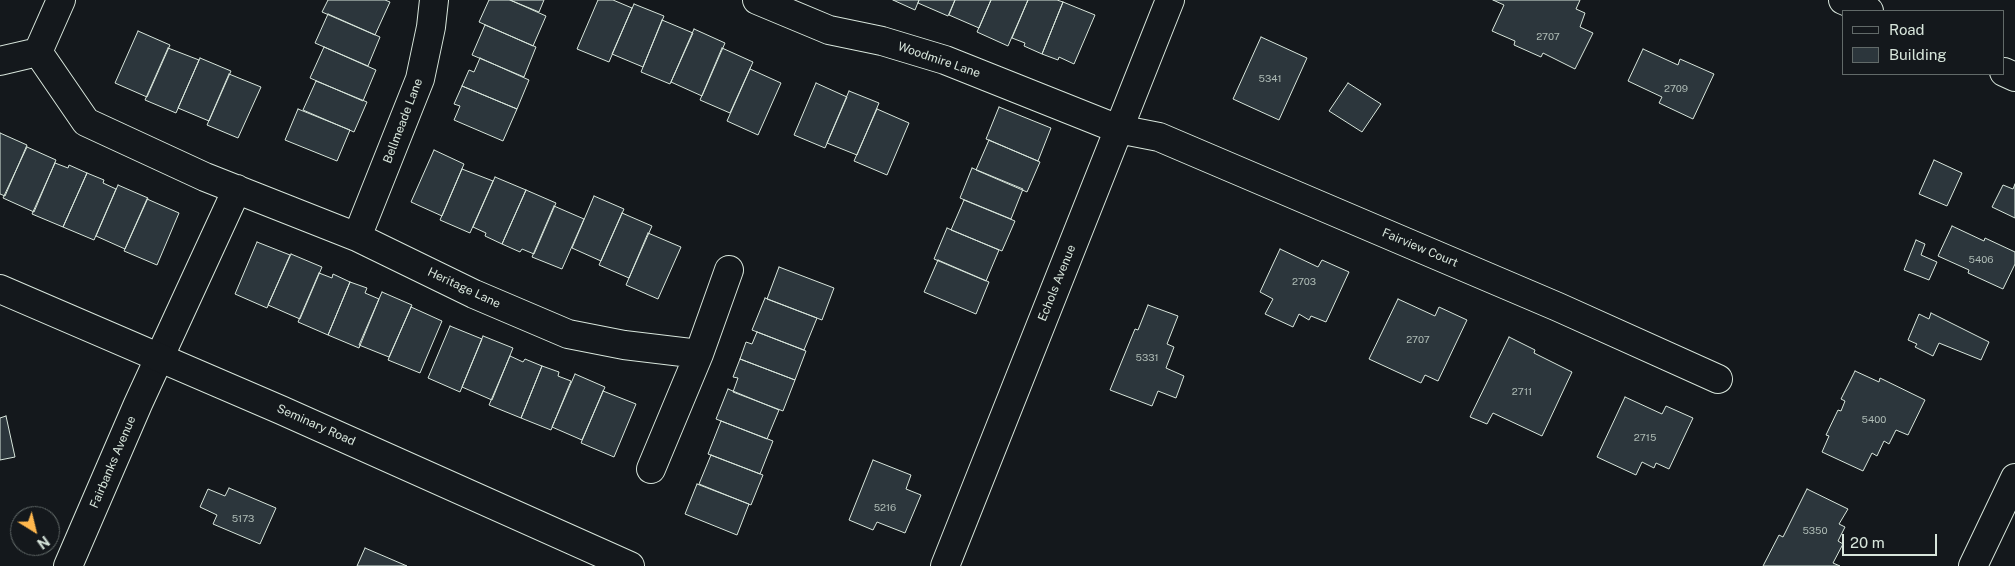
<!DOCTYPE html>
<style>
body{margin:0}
#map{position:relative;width:2015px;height:566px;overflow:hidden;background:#14181c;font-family:"Public Sans",sans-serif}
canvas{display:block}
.legend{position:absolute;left:1842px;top:10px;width:162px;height:65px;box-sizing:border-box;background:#14181c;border:1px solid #626a69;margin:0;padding:6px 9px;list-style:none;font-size:15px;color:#d8e6dc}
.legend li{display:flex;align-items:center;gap:10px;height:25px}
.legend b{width:25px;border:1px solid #626a69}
.north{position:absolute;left:10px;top:506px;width:50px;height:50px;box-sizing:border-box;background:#14181c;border:1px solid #626a69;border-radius:50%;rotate:144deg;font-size:14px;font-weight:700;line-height:20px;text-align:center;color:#d8e6dc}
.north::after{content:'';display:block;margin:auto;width:18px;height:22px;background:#ffb74d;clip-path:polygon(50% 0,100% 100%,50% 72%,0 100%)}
.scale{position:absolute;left:1842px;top:534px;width:95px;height:22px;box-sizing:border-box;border:2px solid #d8e6dc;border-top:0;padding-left:6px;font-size:15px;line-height:18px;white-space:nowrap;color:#d8e6dc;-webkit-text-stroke:4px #14181c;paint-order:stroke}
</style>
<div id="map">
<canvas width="2015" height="566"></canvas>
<ul class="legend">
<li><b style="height:6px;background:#14181c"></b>Road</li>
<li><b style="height:14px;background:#2c363c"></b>Building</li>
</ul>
<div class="north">N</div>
<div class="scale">20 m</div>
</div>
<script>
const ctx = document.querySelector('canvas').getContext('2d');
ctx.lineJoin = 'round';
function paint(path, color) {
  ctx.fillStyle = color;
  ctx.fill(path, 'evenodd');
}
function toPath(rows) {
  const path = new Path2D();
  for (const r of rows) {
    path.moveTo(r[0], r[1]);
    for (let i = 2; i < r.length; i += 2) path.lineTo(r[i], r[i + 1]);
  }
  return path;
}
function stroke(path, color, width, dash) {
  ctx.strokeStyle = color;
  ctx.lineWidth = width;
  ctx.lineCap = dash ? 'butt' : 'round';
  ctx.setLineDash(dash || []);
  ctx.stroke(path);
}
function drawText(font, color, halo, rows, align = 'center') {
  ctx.font = font + ' "Public Sans",sans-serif';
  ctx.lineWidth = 4;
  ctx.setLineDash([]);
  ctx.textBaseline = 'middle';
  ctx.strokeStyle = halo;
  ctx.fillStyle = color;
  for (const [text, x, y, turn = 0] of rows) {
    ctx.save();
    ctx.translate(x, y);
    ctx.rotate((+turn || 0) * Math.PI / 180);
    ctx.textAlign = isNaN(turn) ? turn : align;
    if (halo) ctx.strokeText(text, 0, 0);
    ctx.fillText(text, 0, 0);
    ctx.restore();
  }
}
const building = toPath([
 [328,0,385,0,390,2,375,35,322,12,328,0],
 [489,0,510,0,546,16,533,46,479,22,489,0],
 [510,0,544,0,539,12,510,0],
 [598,0,613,0,632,8,609,62,577,49,598,0],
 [893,0,919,0,915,10,893,0],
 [919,0,955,0,948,16,918,3,919,0],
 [955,0,991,0,979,28,949,15,955,0],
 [991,0,1028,0,1008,46,977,32,991,0],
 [1028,0,1057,0,1063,2,1042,54,1024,46,1025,43,1012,38,1028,0],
 [1493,0,1580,0,1576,9,1585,13,1580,27,1593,33,1575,69,1543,53,1541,57,1514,45,1515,41,1492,31,1504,5,1493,0],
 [1063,2,1095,15,1074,64,1059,57,1058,60,1042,54,1063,2],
 [634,4,664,16,643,67,612,54,634,4],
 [328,14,380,37,368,66,315,43,328,14],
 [662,20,693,33,670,84,641,72,662,20],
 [485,25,536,47,524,77,472,55,485,25],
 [694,29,725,43,702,96,671,82,694,29],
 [138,31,170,45,147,97,115,83,138,31],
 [1261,37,1307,58,1279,120,1233,99,1261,37],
 [324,47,376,70,363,101,310,78,324,47],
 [168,48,199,60,176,113,145,100,168,48],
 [722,48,753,62,730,113,700,100,722,48],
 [1643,49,1678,65,1680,59,1714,74,1693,119,1659,103,1662,97,1628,81,1643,49],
 [200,58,231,71,209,121,178,108,200,58],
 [480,58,529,80,517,109,462,86,469,70,474,72,480,58],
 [750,69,781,83,758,135,727,121,750,69],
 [229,74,261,87,238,138,207,125,229,74],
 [316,81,367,102,354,132,303,110,316,81],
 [816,83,847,97,825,148,794,135,816,83],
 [1348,83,1381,104,1362,132,1329,111,1348,83],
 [462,86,517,109,503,141,454,120,460,106,454,104,462,86],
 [849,91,879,103,857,155,827,143,849,91],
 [999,107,1051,128,1038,161,986,139,999,107],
 [298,109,350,130,337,161,285,140,298,109],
 [877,109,909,123,887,175,854,161,877,109],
 [0,133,27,145,5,196,0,194,0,133],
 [989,140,1040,162,1027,192,976,170,989,140],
 [27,147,56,160,34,212,3,198,27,147],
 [434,150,464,164,442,216,411,202,434,150],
 [1934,160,1962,173,1947,206,1919,194,1934,160],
 [55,163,68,168,69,165,87,173,63,227,32,214,55,163],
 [972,168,1023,189,1011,219,960,198,972,168],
 [462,169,493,181,470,233,440,220,462,169],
 [87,173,104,180,103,183,116,189,94,240,63,227,87,173],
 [495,177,526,190,502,244,485,236,486,233,473,227,495,177],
 [2015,184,2015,218,1992,207,2003,185,2013,189,2015,184],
 [118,185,148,198,125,249,96,236,118,185],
 [526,190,556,203,534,254,522,249,520,252,502,244,526,190],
 [594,196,624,209,601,261,572,248,594,196],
 [147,199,179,213,157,265,124,251,147,199],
 [964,200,1015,221,1002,251,951,230,964,200],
 [554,206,584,219,562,269,532,257,554,206],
 [622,213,652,226,629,278,599,265,622,213],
 [1952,226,1984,241,1985,238,2015,252,2015,264,2003,289,1968,273,1969,270,1938,256,1952,226],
 [947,228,999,250,986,281,934,259,947,228],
 [648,233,681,247,658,299,626,285,648,233],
 [1916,240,1925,244,1921,255,1937,262,1929,280,1904,270,1916,240],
 [257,242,290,255,267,308,235,294,257,242],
 [1280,249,1318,267,1322,260,1349,272,1326,322,1311,316,1309,320,1299,314,1293,327,1265,314,1273,299,1260,292,1280,249],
 [291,254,322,267,300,319,268,305,291,254],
 [938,260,989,282,976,314,924,292,938,260],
 [779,267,834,288,822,320,767,299,779,267],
 [319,273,332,278,333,274,350,282,328,335,298,322,319,273],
 [350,282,367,288,365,293,379,299,359,348,328,335,350,282],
 [382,292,412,305,389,357,359,345,382,292],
 [765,298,817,318,804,350,752,330,765,298],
 [1398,299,1435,316,1439,307,1467,320,1438,381,1425,375,1421,383,1369,359,1398,299],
 [1148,305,1178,316,1167,344,1174,347,1166,368,1184,376,1176,398,1158,391,1152,406,1110,390,1135,329,1138,330,1148,305],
 [411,307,442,321,420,373,388,360,411,307],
 [1931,313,1989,342,1981,360,1939,343,1933,356,1915,347,1917,344,1908,340,1919,314,1929,319,1931,313],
 [450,326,482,339,460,392,428,378,450,326],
 [757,332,806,351,795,380,740,359,746,342,752,344,757,332],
 [483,336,513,348,492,400,462,387,483,336],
 [1509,337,1535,350,1534,353,1572,372,1542,436,1493,413,1487,424,1470,417,1509,337],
 [510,356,523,362,525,359,542,366,521,418,489,405,510,356],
 [740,359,795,380,783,411,733,392,738,378,733,377,740,359],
 [542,366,559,372,558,376,571,381,551,430,521,418,542,366],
 [1855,371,1879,382,1880,378,1925,400,1908,435,1896,430,1889,444,1884,441,1877,456,1872,453,1863,471,1822,452,1829,436,1826,435,1838,410,1841,411,1845,401,1841,399,1855,371],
 [575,374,605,387,582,440,552,427,575,374],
 [728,389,779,410,767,439,716,419,728,389],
 [603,391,636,404,614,457,581,443,603,391],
 [1625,397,1662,414,1666,406,1693,418,1669,469,1656,463,1654,468,1642,462,1636,475,1597,457,1625,397],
 [6,416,15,457,0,460,0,418,6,416],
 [721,421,773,441,760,474,708,454,721,421],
 [711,455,763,475,751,505,699,484,711,455],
 [873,460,911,475,906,489,921,495,905,533,877,522,873,530,849,520,873,460],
 [697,484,749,504,737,535,685,514,697,484],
 [229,488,276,508,260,544,213,524,217,515,200,507,208,489,225,496,229,488],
 [1807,489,1848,509,1839,524,1845,527,1838,541,1843,544,1833,563,1840,566,1763,566,1779,535,1783,537,1807,489],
 [365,548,407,566,357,566,365,548]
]);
const street = toPath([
 [757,0,829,30,882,41,945,60,1118,129,1159,137,1558,307,1718,379],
 [1843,0,1869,11],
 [38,52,86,122,205,177,357,237,474,294,568,334,624,345,699,354],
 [0,61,38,52,61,0],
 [2004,72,2015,77],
 [357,237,420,79,431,27,434,0],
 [651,469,699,354,729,270],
 [68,566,138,404,237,189],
 [945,566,1170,0],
 [1973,566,2015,478]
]);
const secondary = toPath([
 [0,289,281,410,630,566]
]);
const numberNames = [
 ["2707",1548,37],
 ["5341",1270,79],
 ["2709",1676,89],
 ["5406",1981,260],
 ["2703",1304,282],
 ["2707",1418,340],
 ["5331",1147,358],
 ["2711",1522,392],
 ["5400",1874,420],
 ["2715",1645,438],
 ["5216",885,508],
 ["5173",243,519],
 ["5350",1815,531]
];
const streetNames = [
 ["Woodmire Lane",939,60,19],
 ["Bellmeade Lane",403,121,-69],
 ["Fairview Court",1420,248,23],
 ["Echols Avenue",1057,283,-68],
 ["Heritage Lane",464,288,25],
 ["Seminary Road",316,425,24],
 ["Fairbanks Avenue",113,462,-67]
];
paint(building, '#2c363c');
stroke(building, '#d8e6dc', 1);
stroke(street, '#d8e6dc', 30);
stroke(secondary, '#d8e6dc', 30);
stroke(street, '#14181c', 28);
stroke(secondary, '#14181c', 28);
drawText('10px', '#adbab4', null, numberNames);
drawText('12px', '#d8e6dc', '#14181c', streetNames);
</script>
